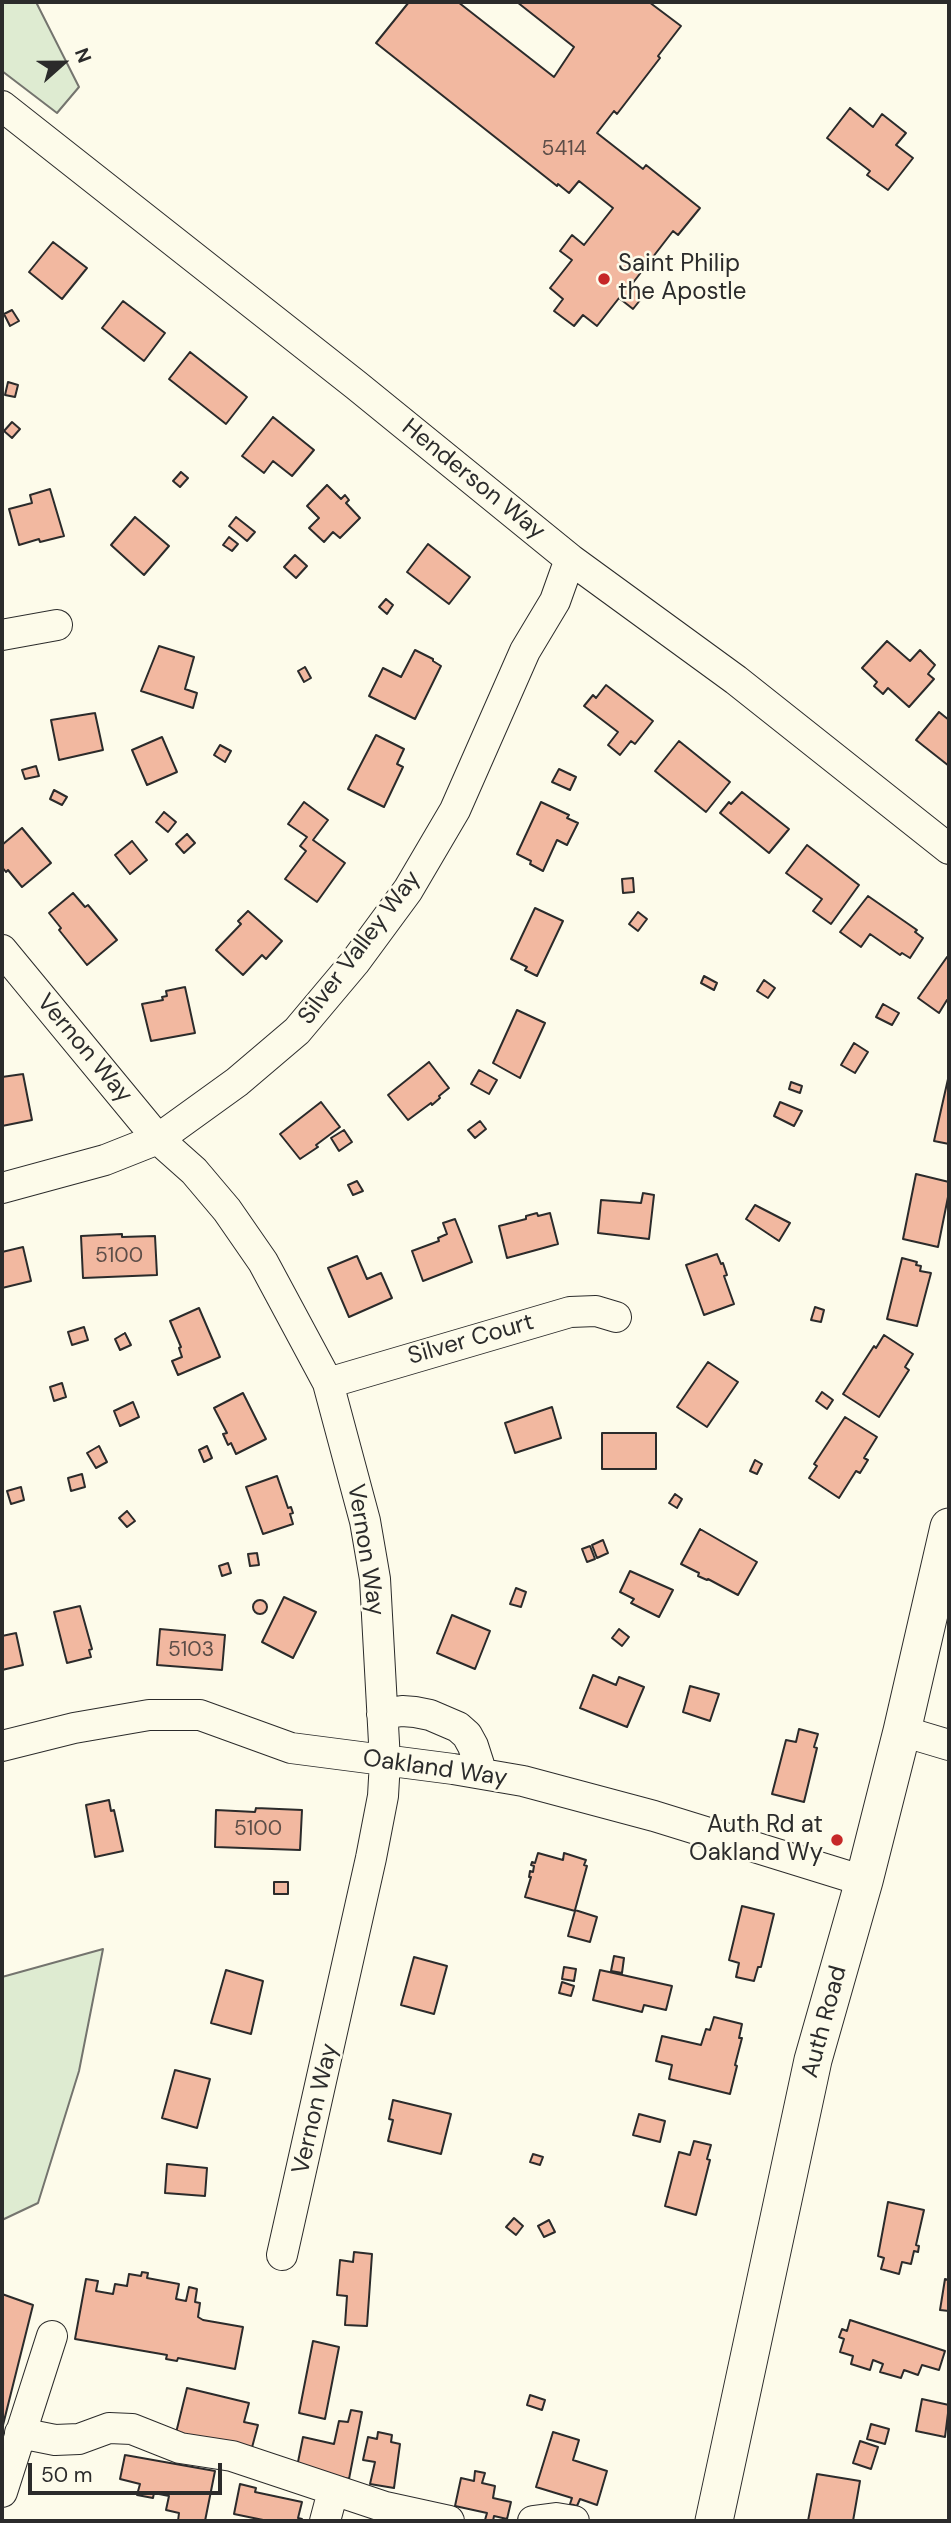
<!DOCTYPE html>
<style>
body{margin:0}
#map{position:relative;width:951px;height:2523px;overflow:hidden;background:#fdfbea;font-family:"DM Sans",sans-serif}
canvas{display:block}
.frame{position:absolute;inset:0;border:4px solid #2b2b2b;pointer-events:none}
.north{position:absolute;left:28px;top:28px;width:70px;height:70px;-webkit-text-stroke:5px #fdfbea;paint-order:stroke;rotate:69deg;font-size:19px;font-weight:700;line-height:28px;text-align:center;color:#2b2b2b}
.north::after{content:'';display:block;margin:auto;width:24px;height:32px;background:#2b2b2b;clip-path:polygon(50% 0,100% 100%,50% 72%,0 100%)}
.scale{position:absolute;left:28px;top:2463px;width:194px;height:32px;box-sizing:border-box;border:4px solid #2b2b2b;border-top:0;padding-left:9px;font-size:21px;line-height:24px;white-space:nowrap;color:#2b2b2b;-webkit-text-stroke:5px #fdfbea;paint-order:stroke}
</style>
<div id="map">
<canvas width="951" height="2523"></canvas>
<div class="frame"></div>
<div class="north">N</div>
<div class="scale">50 m</div>
</div>
<script>
const ctx = document.querySelector('canvas').getContext('2d');
ctx.lineJoin = 'round';
function paint(path, color) {
  ctx.fillStyle = color;
  ctx.fill(path, 'evenodd');
}
function toPath(rows) {
  const path = new Path2D();
  for (const r of rows) {
    if (r.length === 3) {
      path.moveTo(r[0] + r[2], r[1]);
      path.arc(r[0], r[1], r[2], 0, 2 * Math.PI);
      continue;
    }
    path.moveTo(r[0], r[1]);
    for (let i = 2; i < r.length; i += 2) path.lineTo(r[i], r[i + 1]);
  }
  return path;
}
function stroke(path, color, width, dash) {
  ctx.strokeStyle = color;
  ctx.lineWidth = width;
  ctx.lineCap = dash ? 'butt' : 'round';
  ctx.setLineDash(dash || []);
  ctx.stroke(path);
}
function drawText(font, color, halo, rows, align = 'center') {
  ctx.font = font + ' "DM Sans",sans-serif';
  ctx.lineWidth = 5;
  ctx.setLineDash([]);
  ctx.textBaseline = 'middle';
  ctx.strokeStyle = halo;
  ctx.fillStyle = color;
  for (const [text, x, y, turn = 0] of rows) {
    ctx.save();
    ctx.translate(x, y);
    ctx.rotate((+turn || 0) * Math.PI / 180);
    ctx.textAlign = isNaN(turn) ? turn : align;
    if (halo) ctx.strokeText(text, 0, 0);
    ctx.fillText(text, 0, 0);
    ctx.restore();
  }
}
const green = toPath([
 [2,2,36,2,79,87,57,113,2,71,2,2],
 [103,1949,79,2071,38,2203,2,2220,2,1977,103,1949]
]);
const building = toPath([
 [409,2,458,2,554,77,574,47,517,2,649,2,681,26,658,56,660,58,617,114,614,111,597,133,643,169,646,165,700,208,678,235,673,231,632,284,645,294,633,309,619,298,597,326,583,315,574,326,554,311,563,299,550,288,572,260,560,251,572,235,584,245,613,208,579,181,569,193,558,184,557,186,376,43,409,2],
 [850,108,873,127,882,114,906,133,896,145,913,158,888,190,867,175,870,171,827,138,850,108],
 [53,242,87,268,62,299,29,272,53,242],
 [123,301,165,333,144,361,102,328,123,301],
 [12,310,19,321,10,326,4,314,12,310],
 [190,352,247,397,226,424,169,379,190,352],
 [8,382,18,385,15,397,5,395,8,382],
 [273,417,314,450,292,476,273,461,264,473,242,456,273,417],
 [12,422,20,429,12,438,4,431,12,422],
 [181,472,188,478,180,487,173,481,181,472],
 [327,485,341,499,345,495,349,500,346,503,360,518,340,538,333,532,324,542,309,528,319,518,307,506,327,485],
 [50,489,64,536,40,542,39,539,19,545,9,509,32,503,30,495,50,489],
 [135,517,169,546,144,575,111,545,135,517],
 [236,517,255,532,247,541,229,526,236,517],
 [229,537,238,544,232,551,223,545,229,537],
 [428,544,470,577,449,604,407,572,428,544],
 [295,555,307,566,296,578,284,567,295,555],
 [386,599,393,605,387,614,379,607,386,599],
 [887,641,910,661,920,650,935,665,928,674,934,679,909,707,888,688,883,694,874,686,877,682,862,668,887,641],
 [159,646,194,657,185,689,197,693,193,708,141,691,159,646],
 [415,650,433,659,433,661,441,666,415,719,369,696,383,668,401,677,415,650],
 [305,667,311,678,304,682,298,671,305,667],
 [606,685,653,721,635,744,631,741,620,755,608,745,618,732,584,706,593,695,596,698,606,685],
 [939,712,949,720,949,766,916,740,939,712],
 [95,713,103,750,59,760,51,720,95,713],
 [376,735,404,749,397,764,403,767,384,807,348,789,376,735],
 [162,737,177,772,147,785,132,750,162,737],
 [679,741,730,782,706,812,655,771,679,741],
 [220,745,231,751,225,762,214,755,220,745],
 [36,766,39,776,25,779,22,770,36,766],
 [559,769,576,777,570,790,552,782,559,769],
 [54,790,67,797,62,805,50,799,54,790],
 [742,792,789,829,769,853,720,813,729,802,731,804,742,792],
 [304,802,328,820,313,840,345,863,317,902,285,879,306,851,300,846,307,837,288,824,304,802],
 [541,802,569,815,567,818,578,823,567,845,557,840,543,871,530,864,531,861,517,854,541,802],
 [164,812,176,822,168,832,156,822,164,812],
 [22,828,51,863,22,887,8,870,6,872,2,867,2,845,22,828],
 [187,834,195,843,184,853,176,844,187,834],
 [132,841,147,860,130,874,115,855,132,841],
 [807,845,859,885,831,924,813,911,822,899,786,873,807,845],
 [633,878,634,892,623,893,622,879,633,878],
 [73,893,85,907,88,905,117,940,87,965,59,930,61,928,49,913,73,893],
 [868,896,917,930,915,932,923,938,910,958,902,953,900,955,870,934,861,947,840,932,868,896],
 [535,908,563,921,537,976,525,970,527,967,511,959,535,908],
 [248,911,282,941,266,959,262,955,243,975,216,950,241,924,238,921,248,911],
 [638,912,647,919,638,931,629,924,638,912],
 [947,957,949,958,949,1002,947,1000,939,1013,918,998,947,957],
 [704,976,717,983,714,990,701,983,704,976],
 [764,980,775,988,768,998,757,991,764,980],
 [185,987,195,1033,151,1041,142,1004,163,1000,162,997,167,996,166,991,185,987],
 [883,1004,899,1013,892,1025,876,1017,883,1004],
 [517,1010,545,1023,520,1078,493,1063,517,1010],
 [854,1043,868,1052,855,1073,841,1065,854,1043],
 [429,1062,449,1088,439,1096,440,1098,432,1105,431,1103,408,1120,388,1095,429,1062],
 [479,1070,497,1080,489,1094,471,1084,479,1070],
 [23,1074,32,1120,2,1126,2,1077,23,1074],
 [948,1079,949,1079,949,1144,934,1141,948,1079],
 [791,1082,802,1086,800,1093,789,1089,791,1082],
 [321,1102,340,1127,316,1145,318,1147,300,1159,280,1134,321,1102],
 [780,1102,802,1111,794,1126,774,1116,780,1102],
 [480,1121,486,1129,475,1138,468,1130,480,1121],
 [344,1130,352,1142,339,1151,331,1138,344,1130],
 [916,1174,949,1182,949,1192,938,1247,903,1239,916,1174],
 [357,1181,363,1191,353,1195,348,1185,357,1181],
 [643,1193,654,1195,649,1239,598,1233,601,1200,641,1203,643,1193],
 [755,1205,790,1223,779,1241,746,1219,755,1205],
 [537,1213,538,1216,550,1213,558,1244,507,1258,499,1226,526,1219,526,1216,537,1213],
 [455,1219,472,1262,423,1281,412,1251,439,1241,438,1238,447,1234,443,1223,455,1219],
 [122,1234,122,1237,155,1236,157,1275,83,1278,81,1236,122,1234],
 [23,1247,31,1281,2,1288,2,1252,23,1247],
 [717,1254,721,1264,723,1263,727,1275,724,1276,734,1304,704,1315,686,1265,717,1254],
 [357,1256,367,1279,381,1273,392,1298,349,1317,328,1268,357,1256],
 [902,1258,917,1262,916,1265,921,1266,920,1271,931,1273,917,1326,887,1319,902,1258],
 [815,1307,824,1310,821,1322,811,1320,815,1307],
 [199,1308,220,1357,178,1375,172,1361,182,1357,179,1348,181,1347,170,1321,199,1308],
 [84,1327,88,1340,72,1345,68,1332,84,1327],
 [125,1333,131,1345,120,1350,115,1339,125,1333],
 [884,1335,913,1354,905,1367,909,1370,879,1417,843,1394,874,1346,876,1348,884,1335],
 [708,1362,738,1382,707,1427,677,1407,708,1362],
 [62,1383,66,1397,54,1401,50,1387,62,1383],
 [822,1392,833,1400,827,1409,816,1401,822,1392],
 [243,1393,266,1439,236,1454,231,1443,228,1445,223,1434,227,1433,214,1408,243,1393],
 [133,1402,139,1417,120,1426,114,1411,133,1402],
 [552,1407,561,1438,515,1453,505,1423,552,1407],
 [845,1417,877,1437,864,1458,868,1460,860,1473,856,1471,839,1498,809,1478,817,1466,814,1464,845,1417],
 [602,1433,656,1433,656,1469,602,1469,602,1433],
 [99,1446,107,1462,96,1468,87,1453,99,1446],
 [207,1446,212,1458,204,1462,199,1450,207,1446],
 [755,1460,762,1464,757,1474,750,1471,755,1460],
 [82,1474,85,1487,71,1491,68,1478,82,1474],
 [277,1476,288,1508,291,1507,293,1513,290,1514,293,1524,263,1534,246,1487,277,1476],
 [21,1487,24,1500,11,1504,7,1491,21,1487],
 [675,1494,682,1499,677,1508,669,1503,675,1494],
 [127,1511,135,1521,127,1527,119,1518,127,1511],
 [700,1529,757,1562,738,1595,708,1579,707,1580,698,1576,699,1573,681,1564,700,1529],
 [603,1540,608,1553,597,1558,592,1545,603,1540],
 [590,1546,595,1559,587,1562,582,1549,590,1546],
 [257,1553,259,1565,250,1566,248,1554,257,1553],
 [228,1563,231,1573,222,1576,219,1566,228,1563],
 [630,1571,673,1590,659,1617,631,1603,634,1599,620,1592,630,1571],
 [516,1588,526,1592,521,1607,510,1604,516,1588],
 [284,1597,316,1612,293,1658,262,1642,284,1597],
 [260,1607,7],
 [80,1606,92,1649,89,1650,91,1657,67,1663,54,1612,80,1606],
 [452,1615,490,1631,475,1669,437,1653,452,1615],
 [160,1629,225,1635,222,1670,157,1665,160,1629],
 [619,1629,629,1637,622,1646,612,1638,619,1629],
 [16,1633,23,1665,2,1670,2,1636,16,1633],
 [593,1675,616,1685,619,1677,644,1687,627,1727,580,1708,593,1675],
 [690,1686,719,1694,710,1721,683,1712,690,1686],
 [799,1729,818,1734,814,1747,817,1748,804,1802,772,1794,786,1740,796,1742,799,1729],
 [109,1800,111,1811,114,1810,123,1851,95,1857,86,1805,109,1800],
 [256,1808,302,1810,300,1850,215,1847,216,1810,255,1812,256,1808],
 [538,1853,563,1860,564,1853,586,1860,584,1865,587,1866,575,1910,597,1917,590,1942,568,1936,575,1911,525,1897,531,1877,529,1877,530,1871,533,1872,534,1866,531,1865,532,1862,535,1863,538,1853],
 [274,1882,288,1882,288,1894,274,1894,274,1882],
 [742,1906,774,1914,761,1967,758,1967,754,1981,736,1977,739,1963,729,1960,742,1906],
 [614,1956,624,1958,622,1973,611,1971,614,1956],
 [414,1957,447,1966,434,2014,401,2005,414,1957],
 [564,1967,576,1969,574,1981,562,1979,564,1967],
 [226,1970,263,1981,251,2034,211,2023,226,1970],
 [600,1970,672,1986,666,2010,644,2005,642,2012,593,2000,600,1970],
 [562,1982,574,1986,571,1996,559,1993,562,1982],
 [714,2017,742,2024,739,2038,742,2038,735,2065,737,2066,730,2094,669,2079,672,2065,656,2061,662,2036,701,2045,706,2029,710,2030,714,2017],
 [175,2070,210,2079,197,2128,162,2118,175,2070],
 [393,2100,451,2114,441,2154,388,2141,393,2120,389,2119,393,2100],
 [639,2114,665,2121,660,2142,633,2135,639,2114],
 [694,2141,711,2145,707,2159,710,2160,696,2215,665,2206,679,2152,690,2155,694,2141],
 [533,2154,543,2157,540,2165,530,2162,533,2154],
 [167,2164,207,2168,205,2196,165,2193,167,2164],
 [888,2202,924,2210,916,2245,919,2246,918,2252,914,2251,911,2264,902,2262,899,2274,881,2269,884,2258,878,2256,888,2202],
 [514,2218,523,2226,516,2235,506,2227,514,2218],
 [549,2220,555,2232,544,2237,538,2226,549,2220],
 [354,2252,372,2254,367,2326,345,2325,347,2296,337,2295,340,2260,353,2262,354,2252],
 [142,2272,148,2273,147,2278,179,2284,176,2299,186,2301,189,2287,197,2289,195,2302,200,2303,198,2317,203,2320,243,2327,235,2369,178,2358,177,2361,166,2359,167,2355,75,2339,86,2279,98,2281,96,2291,113,2294,115,2284,127,2286,129,2274,141,2276,142,2272],
 [945,2279,949,2280,949,2311,940,2310,945,2279],
 [2,2294,33,2305,2,2429,2,2294],
 [850,2320,945,2351,939,2370,922,2365,918,2375,904,2370,901,2378,880,2372,883,2364,873,2360,870,2370,851,2364,853,2356,840,2352,844,2339,839,2337,842,2329,847,2331,850,2320],
 [313,2341,339,2347,325,2419,299,2413,313,2341],
 [187,2388,249,2403,244,2422,258,2425,250,2455,175,2437,187,2388],
 [530,2395,545,2400,542,2410,527,2405,530,2395],
 [922,2399,949,2405,945,2437,916,2431,922,2399],
 [351,2410,362,2412,349,2479,297,2467,303,2437,334,2444,339,2421,348,2422,351,2410],
 [871,2424,889,2429,885,2444,867,2439,871,2424],
 [378,2432,392,2435,391,2442,400,2444,394,2488,370,2484,375,2462,363,2460,368,2437,377,2439,378,2432],
 [553,2432,579,2440,573,2460,607,2471,597,2505,580,2499,577,2506,570,2504,572,2498,536,2487,553,2432],
 [860,2441,878,2447,871,2469,853,2463,860,2441],
 [125,2455,215,2471,205,2521,178,2521,179,2513,166,2510,169,2496,154,2493,153,2498,137,2495,140,2484,120,2479,125,2455],
 [475,2471,485,2473,482,2483,495,2486,493,2498,511,2502,507,2519,494,2516,493,2521,485,2520,487,2513,455,2506,461,2478,474,2481,475,2471],
 [817,2474,860,2481,853,2521,808,2521,817,2474],
 [240,2484,256,2488,255,2492,302,2502,298,2518,302,2519,301,2521,268,2521,234,2514,240,2484]
]);
const minor = toPath([
 [2,106,356,385,570,559,736,680,949,849],
 [2,635,57,625],
 [2,950,158,1139,194,1171,227,1210,263,1262,328,1383,365,1521,375,1579,385,1761,383,1796,371,1858,282,2255],
 [2,1188,105,1160,158,1139,237,1082,297,1031,355,962,408,890,455,810,525,651,555,601,570,559],
 [328,1383,570,1312,596,1311,616,1317],
 [382,1714,402,1711,415,1712,430,1715,458,1727,467,1735,473,1746,482,1774],
 [902,1731,949,1745],
 [2,1746,74,1728,149,1715,200,1715,291,1748,453,1769,523,1781,654,1816,864,1881],
 [20,2433,55,2440,79,2439,109,2428,132,2429,180,2448,232,2456,385,2507,449,2521],
 [2,2492,52,2336],
 [325,2521,333,2491],
 [533,2521,556,2518,574,2521]
]);
const major = toPath([
 [714,2521,813,2060,864,1881,902,1731,949,1527]
]);
const markers = [
 [604,279,7,"#c62828"],
 [837,1840,7,"#c62828"]
];
const numberNames = [
 ["5414",564,149],
 ["5100",119,1256],
 ["5103",191,1650],
 ["5100",258,1829]
];
const poiNames = [
 ["Saint Philip",618,265],
 ["the Apostle",618,293],
 ["Auth Rd at",823,1826,"right"],
 ["Oakland Wy",823,1854,"right"]
];
const streetNames = [
 ["Henderson Way",473,480,39],
 ["Silver Valley Way",360,948,-53],
 ["Vernon Way",84,1049,50],
 ["Silver Court",471,1340,-16],
 ["Vernon Way",365,1550,81],
 ["Oakland Way",435,1769,8],
 ["Auth Road",825,2022,-75],
 ["Vernon Way",316,2109,-77]
];
paint(green, '#deebd1');
stroke(green, '#74746e', 2);
paint(building, '#f2b8a0');
stroke(building, '#2b2b2b', 2);
stroke(minor, '#2b2b2b', 32);
stroke(major, '#2b2b2b', 39);
stroke(minor, '#fdfbea', 30);
stroke(major, '#fdfbea', 37);
for (const [x, y, r, color] of markers) {
  const dot = new Path2D();
  dot.arc(x, y, r, 0, 2 * Math.PI);
  ctx.fillStyle = color;
  ctx.fill(dot);
  stroke(dot, '#fdfbea', 2.5);
}
drawText('21px', '#5d4e48', null, numberNames);
drawText('24px', '#2b2b2b', '#fdfbea', poiNames, 'left');
drawText('24px', '#2b2b2b', '#fdfbea', streetNames);
</script>
